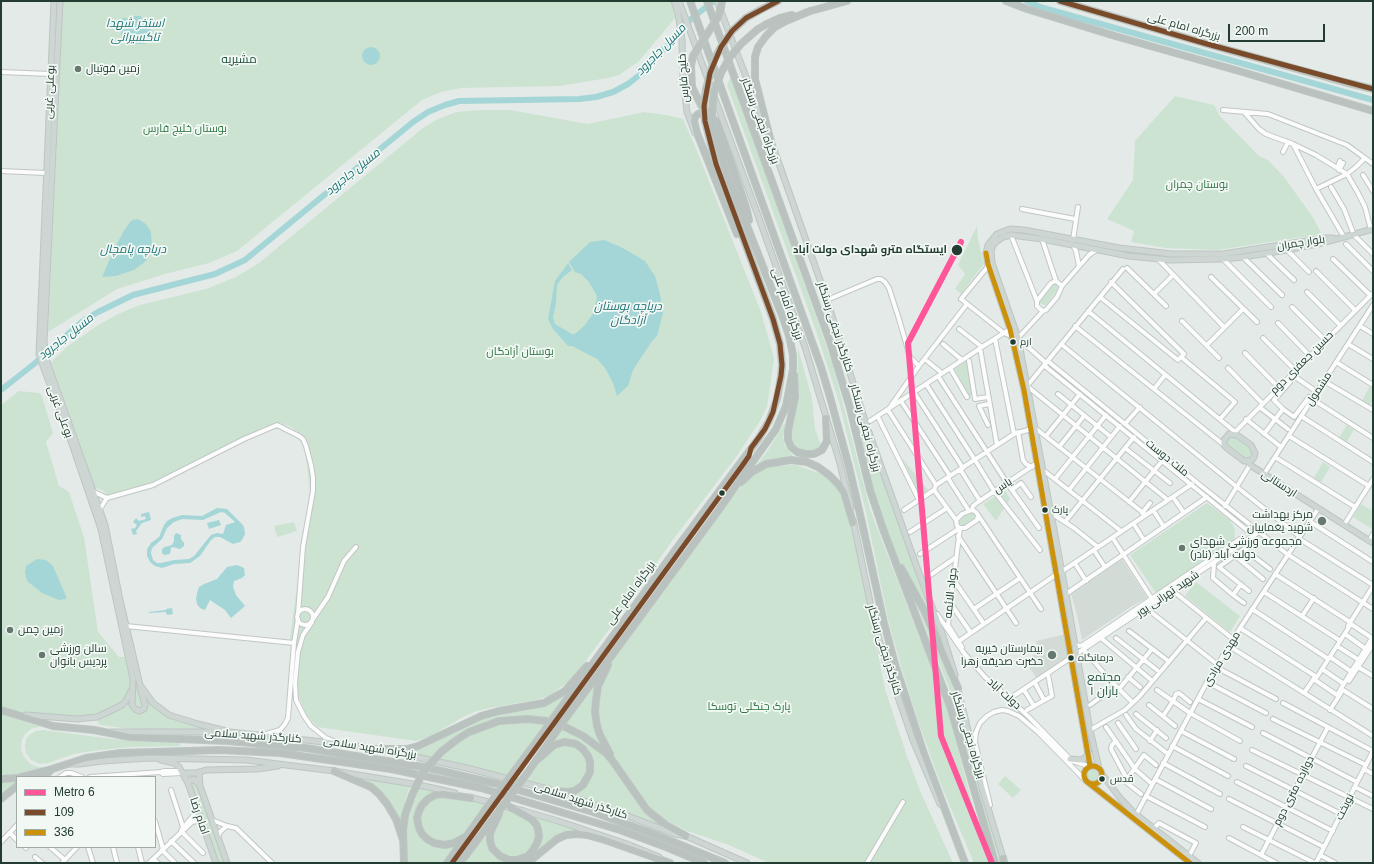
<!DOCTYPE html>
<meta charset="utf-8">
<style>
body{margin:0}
#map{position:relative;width:1374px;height:864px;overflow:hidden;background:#e4eae7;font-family:Helvetica,sans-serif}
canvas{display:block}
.frame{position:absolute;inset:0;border:2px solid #223c32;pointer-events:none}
.legend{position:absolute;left:16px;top:776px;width:140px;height:72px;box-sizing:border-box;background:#f2f8f4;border:1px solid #9fada6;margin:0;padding:5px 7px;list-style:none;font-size:12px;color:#223c32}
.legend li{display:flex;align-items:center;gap:8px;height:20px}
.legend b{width:20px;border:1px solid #9fada6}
.scale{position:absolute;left:1228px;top:24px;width:97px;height:18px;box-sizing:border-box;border:2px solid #223c32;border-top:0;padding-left:5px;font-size:12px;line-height:14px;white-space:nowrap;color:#223c32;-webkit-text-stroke:3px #f2f8f4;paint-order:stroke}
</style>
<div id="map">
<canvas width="1374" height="864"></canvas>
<div class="frame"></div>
<ul class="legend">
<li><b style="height:5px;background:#f59"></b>Metro 6</li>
<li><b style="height:5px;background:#7a4b2a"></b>109</li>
<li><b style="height:5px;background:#cc910a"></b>336</li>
</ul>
<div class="scale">200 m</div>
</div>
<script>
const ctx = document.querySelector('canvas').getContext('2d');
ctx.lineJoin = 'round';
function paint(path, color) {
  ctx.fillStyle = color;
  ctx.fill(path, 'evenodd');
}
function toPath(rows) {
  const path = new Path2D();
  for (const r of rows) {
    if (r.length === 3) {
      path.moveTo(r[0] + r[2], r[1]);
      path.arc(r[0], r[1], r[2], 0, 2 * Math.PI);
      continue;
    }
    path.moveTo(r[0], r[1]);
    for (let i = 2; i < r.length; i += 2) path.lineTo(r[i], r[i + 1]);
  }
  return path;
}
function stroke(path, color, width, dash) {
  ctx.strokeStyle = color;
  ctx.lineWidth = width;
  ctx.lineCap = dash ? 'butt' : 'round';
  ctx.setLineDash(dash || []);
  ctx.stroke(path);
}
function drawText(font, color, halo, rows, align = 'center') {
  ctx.font = font + ' Helvetica,Cairo,sans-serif';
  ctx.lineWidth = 3.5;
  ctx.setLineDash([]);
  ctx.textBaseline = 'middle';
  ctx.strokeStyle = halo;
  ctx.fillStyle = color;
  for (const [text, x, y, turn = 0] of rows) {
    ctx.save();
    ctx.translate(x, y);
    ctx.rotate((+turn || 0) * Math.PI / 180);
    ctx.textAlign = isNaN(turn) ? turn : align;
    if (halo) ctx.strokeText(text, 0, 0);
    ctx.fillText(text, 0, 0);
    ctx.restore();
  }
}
const built = toPath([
 [1122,559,1147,598,1132,606,1082,640,1077,615,1071,594],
 [1066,634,1070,657,1037,679,1025,660,1039,652,1036,641]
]);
const green = toPath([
 [63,1,672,1,676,17,638,62,619,75,608,78,560,86,461,88,441,92,422,100,237,251,209,263,165,274,117,289,48,332],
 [731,76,833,365,870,509,877,528,947,707,971,799,991,863,974,863,941,785,918,721,905,680,888,620,866,512,839,402,815,328,727,85],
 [1175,96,1214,105,1220,116,1259,156,1268,160,1284,177,1312,216,1322,234,1218,250,1165,248,1131,242,1134,231,1107,219,1133,180,1135,141],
 [482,110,510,110,588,124,644,112,666,115,683,119,697,151,761,312,774,358,767,407,760,421,736,457,672,541,625,608,575,675,568,682,549,696,536,700,489,708,477,711,463,717,431,736,416,741,317,727,306,714,296,690,297,685,290,638,310,492,305,450,301,436,292,427,279,423,146,485,108,495,102,490,95,488,51,362,68,346,97,326,118,314,140,305,206,289,236,277,259,263,423,128,436,120,456,112],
 [977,226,978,239,984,264,961,294,955,289,965,274,958,265],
 [1055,283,1057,285,1057,290,1046,305,1041,304,1039,301,1052,285],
 [798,348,812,398,815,429,822,448,812,452,795,450,791,443,790,430,797,398],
 [967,360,974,395,969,397,954,368],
 [1370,386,1373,388,1373,400,1370,406,1362,401],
 [19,391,39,393,42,396,53,433,46,442,59,486,69,492,84,537,98,632,119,657,125,657,128,668,131,684,126,697,120,703,96,715,78,717,21,713,1,706,1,405],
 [786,423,783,438,785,446,793,456,801,459,753,470,768,450,784,424],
 [1347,425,1354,430,1346,443,1339,438],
 [861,434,868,439,948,658,897,556,886,530,872,485],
 [1231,436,1235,437,1252,450,1253,453,1250,458,1243,458,1227,446,1227,440],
 [902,458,928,490,920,496],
 [1323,462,1330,467,1321,482,1314,478],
 [796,465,819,473,836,484,843,492,868,603,885,689,907,756,921,793,953,863,769,863,729,845,687,831,662,818,645,803,628,780,602,737,596,705,596,698,607,668,614,658,729,501,743,484,760,471,772,466],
 [1005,490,1010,499,996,521,983,504],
 [1207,503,1230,520,1234,527,1235,534,1234,540,1156,593,1130,555],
 [1361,504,1373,511,1372,529,1353,517],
 [969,513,975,514,975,519,965,526,959,524,958,521],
 [294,522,297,531,277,537,274,526],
 [1196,582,1240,616,1230,632,1185,596],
 [909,586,911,586,948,671,957,700,975,772,1002,863,998,863,991,840,951,693],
 [133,670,144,706,140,710,134,706],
 [603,670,594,710,610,755,564,725],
 [585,671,549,721,485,723,432,759,398,751,479,718,548,703],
 [142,690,165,714,225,731,139,730,100,725,98,722,97,718,120,710,126,706,130,701,131,705,143,712],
 [1,714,41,727,32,728,25,734,22,740,21,749,24,757,30,764,38,767,45,767,20,774,1,776],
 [514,721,547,724,506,777,436,760,454,743,486,727],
 [562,728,580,736,604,753,638,801,673,832,565,793,586,783,591,758,568,741,544,753],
 [43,730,112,739,150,742,232,741,181,742,180,746,129,747,92,751,74,754,48,763,40,764,31,760,26,753,25,746,26,739,29,735,36,731],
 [570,743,587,755,589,773,577,788,562,790,526,782,538,764,551,749],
 [1093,775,8],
 [1005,776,1021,790,1013,798,998,784],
 [364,778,410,786,406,798,401,827,389,803,383,793],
 [17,781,17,785,1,797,1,782],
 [193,782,198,786,226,863,218,863,190,784],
 [417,787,459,795,434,794,416,816,430,843,460,842,444,863,407,863,407,820],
 [443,795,485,804,460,838,447,843,429,839,420,825,420,813,428,800],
 [505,809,522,814,533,822,538,836,530,852,511,859,495,850,491,835,497,820],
 [518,811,585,832,570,833,529,859,521,863,487,862,463,863,494,821,489,842,505,860,532,854,539,829]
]);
const water = toPath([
 [129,16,141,16,142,19,148,18,148,22,149,22,150,25,151,25,151,31,149,33,149,41,146,41,146,44,125,44,125,41,122,41,121,32,119,32,118,28,118,24,122,21,122,18,129,18],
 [371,56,9],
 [138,219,146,224,151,232,152,247,146,261,134,270,116,276,102,277,115,247,125,229,130,222,133,220],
 [604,240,621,247,645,261,655,276,660,294,663,313,657,336,652,341,633,370,628,386,617,396,613,383,605,368,597,359,572,346,568,346,553,329,548,319,555,281,568,263,572,270,563,277,557,285,556,304,553,317,555,324,572,334,575,334,585,325,594,312,597,296,589,282,581,274,575,272,569,262,590,242],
 [217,508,227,509,242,524,244,527,245,534,242,540,240,542,233,544,220,537,215,537,211,540,200,556,190,563,174,564,162,568,155,566,150,562,147,556,147,549,151,543,159,537,164,525,167,521,172,518,182,515,202,516],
 [221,512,225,513,235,522,226,525,223,534,217,533,211,535,194,556,189,559,174,560,161,563,157,563,153,560,151,553,152,548,162,539,167,528,174,522,182,519,203,520],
 [149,512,151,520,142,523,136,531,137,534,133,535,131,529,135,528,137,525,133,522,136,518,139,521,146,519,145,516,141,517,141,514],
 [219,520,221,525,209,529,207,523],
 [176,533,181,535,181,539,184,543,184,546,180,549,173,547,171,548,170,554,164,555,162,553,162,549,165,547,172,545,174,541,174,536],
 [37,559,46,560,53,566,66,596,66,599,59,600,42,593,27,581,25,573,26,566],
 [237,565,244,568,245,575,242,578,234,581,233,586,236,595,245,606,231,618,225,610,210,600,205,610,200,608,197,604,196,599,197,593,199,587,204,584,217,579,227,567],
 [172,608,173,614,167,615,166,612,149,613,149,612,166,610,166,609]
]);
const river = toPath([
 [1027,1,1040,7,1373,100],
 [1,390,34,364,83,321,98,312,133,295,215,274,245,260,413,122,428,112,445,105,459,101,579,99,596,97,613,92,628,84,642,73,692,18,714,1]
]);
const minor = toPath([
 [1,72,51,74],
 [1223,110,1268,114,1347,145,1373,164],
 [1244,112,1259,129,1266,134,1293,144,1316,155,1347,174,1358,193,1365,207,1371,230],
 [1293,144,1316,189,1344,237],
 [1283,152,1288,142],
 [1337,168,1340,161],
 [1339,170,1343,163],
 [1,171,46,173],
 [1363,175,1373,191],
 [1331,187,1344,209,1354,235,1373,254],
 [1316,189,1347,174,1356,167,1365,158],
 [1022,209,1075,219],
 [1011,235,1037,301],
 [1042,239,1056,281],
 [1073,240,1078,207],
 [1346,244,1373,271],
 [1073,245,1076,251,1079,266],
 [1287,250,1309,272],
 [1267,254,1294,280],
 [1243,257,1282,295],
 [1158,259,1224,327],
 [1223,259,1271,307],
 [1333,259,1370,295],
 [990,264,961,299,1004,333,1013,337,1018,338,1046,363],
 [1127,268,1166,306],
 [1123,269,1027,386,1168,500],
 [1316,271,1355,310],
 [1211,277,1257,322],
 [1062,286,1056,281,1051,283,1037,301,1037,306,1040,309,1043,311,1046,310,1057,297,1062,286,1089,255,1096,250],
 [1307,292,1340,325],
 [1155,293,1173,275],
 [1100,297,1178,360,1184,354,1111,282],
 [827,300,877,279,881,279,885,282,889,288,899,319,910,357,919,366],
 [1292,307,1325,340],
 [1088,311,1234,431],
 [1182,321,1219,358],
 [1278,323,1309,355],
 [1075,326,1224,445],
 [1360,326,1373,334],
 [959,329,982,347],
 [1018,338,1043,311],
 [1263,338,1295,370],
 [995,339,1014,434],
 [943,344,962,360],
 [1061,344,1237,487,1299,536],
 [1348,344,1373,359],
 [1207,345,1243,309],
 [980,348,997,445],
 [1245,353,1278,387],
 [1181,357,1235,402,1220,419],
 [927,361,942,373],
 [969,361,975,399,988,397],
 [1046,362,1049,362,1200,485,1287,554,1373,609],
 [1336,362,1373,385],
 [1045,364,1046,367,1220,508,1254,536],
 [950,368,967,397],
 [1228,368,1262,403],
 [1291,374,1317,392],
 [938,376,1007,483,1039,528],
 [1324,381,1373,410],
 [1290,382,1274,400,1283,409,1294,417,1309,397],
 [926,384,975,460,994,491,1040,550],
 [1154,389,1165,375],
 [914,392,963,468],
 [1058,394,1111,437],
 [1312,399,1373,438],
 [901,401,950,476],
 [1262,409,1288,429],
 [1301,416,1373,462],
 [878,417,919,500],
 [1246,419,1281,447],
 [870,421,982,347,1010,329],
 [1125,424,1140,407],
 [988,425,979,406,989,404],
 [1018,432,1023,460,1026,464,1032,467],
 [1233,434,1373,293],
 [1264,434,1283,409],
 [1046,436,1080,394],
 [1289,436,1369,486],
 [1059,447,1084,416],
 [1125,448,1170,483],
 [1275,457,1355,507],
 [960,469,980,501],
 [1043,470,1121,531],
 [1264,474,1373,305],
 [948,478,969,511],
 [1055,479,1106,415],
 [936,485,888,410,919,366,967,304],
 [934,490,956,520],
 [1012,490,1021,483,1031,497],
 [1069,490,1120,426],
 [94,492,107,498,153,485,244,439,277,425,299,436,303,439,306,446,311,465,313,477,313,491,303,547,298,614],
 [1175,500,1184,513],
 [1129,502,1162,461],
 [1225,506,1250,465],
 [100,509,107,498],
 [904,510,934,490,936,485,1014,434,1035,428,1146,515],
 [972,510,973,506,978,502,1037,463],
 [972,510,976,512,978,515,977,520,965,528,960,528,957,526,956,520,962,514,972,510],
 [1051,513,1074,528,1098,547],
 [1142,513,1150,503],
 [1155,513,1164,527],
 [978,515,1041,609],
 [1309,521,1373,562],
 [1065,522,1134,437],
 [1344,525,1373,479],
 [1135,526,1144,540],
 [960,528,948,625,962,647],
 [910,532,947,508],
 [958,536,1016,623],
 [1298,538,1373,585],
 [1114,540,1152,599],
 [1369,541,1373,534],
 [1095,552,1105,567],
 [920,554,960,528],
 [1234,555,1263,579],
 [1214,563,1213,578,1233,595],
 [1076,565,1086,581],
 [1061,572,1192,484],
 [1275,574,1350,622],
 [929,576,955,558],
 [953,579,984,624],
 [1241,584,1233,595,1244,603],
 [1173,591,1233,639],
 [1249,591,1219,567,1244,549,1270,569],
 [1264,592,1339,640],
 [1066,594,1207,497],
 [951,604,971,633],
 [1146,608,1218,665],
 [974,609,1020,578],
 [1252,609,1327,658],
 [305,617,8],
 [937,614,964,653,985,677,1029,717,1072,761,1088,766],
 [1302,616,1314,598],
 [313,619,328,597,344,561,356,547],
 [312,622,303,635,298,652,295,683,296,700,304,716,311,726,326,738,336,742],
 [1351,624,1372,638,1337,695,1315,680,1351,624],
 [126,626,294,643],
 [1348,626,1373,586],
 [1240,628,1315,676],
 [1129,631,1167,660],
 [1345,634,1366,649],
 [1101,638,1150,679],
 [1116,638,1157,670],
 [959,641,1057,574],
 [1075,644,1079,646,1083,645,1240,539,1244,542],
 [1229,646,1373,736],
 [1337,646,1359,660],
 [1084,650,1109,679,1131,701],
 [1330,657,1352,672],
 [1216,667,1276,699],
 [1358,667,1373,676],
 [1322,669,1344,684],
 [1128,677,1140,687],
 [1349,681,1373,644],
 [1207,682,1266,713],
 [1035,683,1044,700],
 [1119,689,1152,649],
 [1024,690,1034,706],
 [1157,690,1190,713,1240,741],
 [1343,690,1373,709],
 [1304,693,1315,677],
 [1009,699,1259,532],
 [1198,699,1252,727],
 [1283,703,1373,751,1316,863],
 [1090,705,1116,686],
 [1149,705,1175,726],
 [1027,710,1052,696,1048,674],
 [1330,710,1341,693],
 [1136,714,1166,738],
 [1126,715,1136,729,1168,754],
 [1163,716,1173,701,1176,694,1179,693,1190,702],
 [1273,719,1366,765],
 [1118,723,1136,749],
 [1106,727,1135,769,1152,784],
 [1090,730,1125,710,1139,697,1206,618],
 [1181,731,1234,759],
 [1263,733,1357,782],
 [263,735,280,730,285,724,288,718,294,643,298,619],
 [1116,741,1112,745,1111,749,1127,779],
 [1150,741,1157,730],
 [1172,746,1228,776],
 [1252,750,1373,809],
 [1163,763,1220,794],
 [1246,766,1341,814],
 [1364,769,1373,774],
 [161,772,163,774,182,773],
 [60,777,66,773,71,773,82,777],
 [90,777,161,772,164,771,181,771],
 [1155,779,1211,809],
 [1237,782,1333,831],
 [1355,787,1373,796],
 [171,790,183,827],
 [1141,794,1127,783,1127,779,1144,755,1156,765],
 [1146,796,1205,827],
 [1229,799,1324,847],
 [990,805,975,742,976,732,980,723,987,716,994,712,1002,710,1008,711,1019,716,1039,733,1084,779],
 [1136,815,1207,682,1240,628,1318,509],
 [212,820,227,826,220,832,218,837],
 [155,821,163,849],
 [227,826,236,828,272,863],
 [1243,827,1315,863],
 [1154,828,1159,823,1196,843,1189,856],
 [182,829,193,816,196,808],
 [181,831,203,853],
 [10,833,17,840],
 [1229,838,1276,863],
 [171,841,194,863],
 [1,842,17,825],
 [25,847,26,848],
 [50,847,65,860],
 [88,847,93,863],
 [113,847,117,863],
 [138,847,142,863],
 [162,850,175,863],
 [1261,855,1328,727],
 [1320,855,1335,863],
 [35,857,42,863],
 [153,859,158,863],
 [62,863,77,847],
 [149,863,192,822,197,821,202,823],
 [867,863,903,802]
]);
const major = toPath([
 [54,1,39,354,43,366,68,432,101,529,133,679,132,705,135,709,139,711,144,709,145,705,140,688],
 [60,1,44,342,46,359,105,525,120,600,140,685,153,703,169,715,198,724,230,732],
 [674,1,678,13,682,40,683,78,687,112,695,133],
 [679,1,756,210,805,347,839,460,851,508],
 [717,1,763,121],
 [770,138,827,300,866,424,916,565,943,636,955,675],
 [1229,434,1237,435,1251,445,1255,453,1254,457,1252,460,1244,461,1227,448,1224,445,1224,440,1229,434],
 [1248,461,1250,465,1373,543],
 [853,520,873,616,882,651,914,743,940,804],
 [957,685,982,788,1004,861],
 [26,715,77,719,97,717,110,711,122,705,126,701,131,691],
 [111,732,230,732,324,742,381,749,430,760,471,769,555,791,628,816,675,834,686,836,747,863],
 [1070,759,1082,760,1087,756,1088,752],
 [161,760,174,763,179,767,188,783,216,863],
 [70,764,79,764,103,761,149,758,246,760,334,771,419,785,455,793],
 [1093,775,9],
 [1090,766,1024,390,1010,329,988,264,986,253,988,245,997,234,1010,229,1024,230,1119,248,1172,254,1223,254,1325,238,1333,238],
 [1099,768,1090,730,1066,594,1018,338,992,263,991,251,993,245,997,241,1003,237,1011,235,1042,239,1129,256,1170,260,1223,259,1243,257,1287,250,1322,243,1373,229],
 [199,772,200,786,227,863],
 [182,773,197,773,206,770,257,769,278,766],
 [1102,774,1120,798,1133,812,1198,863],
 [188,783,190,781,194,779,199,785],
 [1090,784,1190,863],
 [469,797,524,811,558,821,627,844,659,857]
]);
const highway = toPath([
 [690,1,821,367,830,397,849,467,862,523,884,623,895,664,923,751,965,863],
 [707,1,831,345,850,408,870,490,883,529,950,706,995,863],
 [1006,1,1027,9,1115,36,1239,71,1373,111],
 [1060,1,1207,44,1344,82,1373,89],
 [760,10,778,1],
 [807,12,847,1],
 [767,24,780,18,792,15],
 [693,56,691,66,692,87,701,105,706,111],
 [771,142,755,79,755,57,758,47,766,36,775,27,786,21,810,11],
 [737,234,697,133,694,121,695,117,698,114,702,113,708,114,717,122,746,207,749,220],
 [794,375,795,397,788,431,788,440,791,447,797,452,805,454,814,454,822,450,827,441,826,418],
 [741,482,752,472,766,464,791,460,807,462,818,467,829,475,838,484,844,492,853,523],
 [901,568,924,610,958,688],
 [608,665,598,686,596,700,595,712,597,726,600,735,610,754],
 [1,710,53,726,94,730,130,737,228,741,306,748,424,767,498,784,593,812,654,834,725,863],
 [554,717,676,549,759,438,769,421,777,399,781,376,782,365,780,344,773,319,716,164,705,121],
 [563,722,718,511,776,429,786,406,793,369,793,355,789,336,783,318,728,177,713,126],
 [381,749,407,749,418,746,481,716,499,711,544,703,565,691,587,666],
 [441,752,455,741,469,732,499,721,528,719,546,721,565,727,583,736,606,753,612,760,647,810,666,825,686,836],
 [537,760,554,745,564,742,576,744,583,749,588,756,590,762,590,772,583,785,576,790,569,792,555,791],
 [516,769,548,726],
 [334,771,371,787,379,794,387,804,396,819,403,840],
 [528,772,556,732],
 [21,777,52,769,86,758,120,753,220,750,280,753,391,769,481,788,620,830,666,847,704,863],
 [39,777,47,774,51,770],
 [1,779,17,778],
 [1,799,17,786],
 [499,814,490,833,490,840,492,848,500,856,509,860,517,860,528,856,533,850,537,843,539,837,538,829,536,824,530,818,510,807],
 [467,836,454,843,445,845,434,843,427,839,422,834,419,828,417,818,419,811,422,805,428,799,435,795,443,794,471,798],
 [1003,858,1004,863],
 [404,863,403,831,405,815,412,795],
 [447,863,483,813],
 [460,863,493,819],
 [525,863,530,861,557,839,566,835,577,834,587,835,605,840,670,863]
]);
const highwayBridge = toPath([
 [693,56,718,17,721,8,722,1],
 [705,121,704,106,706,89,714,60,721,47,732,31,746,18,760,10],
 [713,126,712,113,714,92,721,73,730,57,742,43,758,29,767,24],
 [548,726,554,717],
 [556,732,563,722],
 [412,795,423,772,441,752],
 [483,813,516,769],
 [493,819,528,772]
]);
const bus1 = toPath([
 [1060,1,1207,44,1373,89],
 [452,863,742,466,749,456,751,448,765,429,773,412,781,376,782,365,780,344,773,319,716,164,705,121,704,106,710,73,721,47,732,31,746,18,778,1]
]);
const bus2 = toPath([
 [986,253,988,264,1010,329,1024,390,1090,766],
 [1093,775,9],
 [1090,784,1190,863]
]);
const metro1 = toPath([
 [961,242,908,343,941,736,992,863]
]);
const markers = [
 [78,69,4,"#667971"],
 [957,250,6,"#223c32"],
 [1013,342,3.5,"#223c32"],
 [722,493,3.5,"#223c32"],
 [1045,510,3.5,"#223c32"],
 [1322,521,5,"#667971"],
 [1182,548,4,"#667971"],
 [10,630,4,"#667971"],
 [42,655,4,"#667971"],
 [1052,655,5,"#667971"],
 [1071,658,3.5,"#223c32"],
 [1102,779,3.5,"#223c32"]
];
const busNames = [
 ["ارم",1020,342],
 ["پارک",1052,510],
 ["درمانگاه",1078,658],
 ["قدس",1110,779]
];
const streetNames = [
 ["بزرگراه امام علی",1184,27,16],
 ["خلیج فارس",684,78,-94],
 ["بوعلی غربی",50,92,-87],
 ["بزرگراه نجفی رستگار",760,121,70],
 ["بلوار چمران",1301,243,-9],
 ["بزرگراه امام علی",787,304,71],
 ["کنارگذر نجفی رستگار",835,327,72],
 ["حسین جعفری دوم",1302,363,-45],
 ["مشمول",1319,389,-57],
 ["بوعلی غربی",60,412,70],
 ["بزرگراه نجفی رستگار",865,428,75],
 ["ملت دوست",1167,458,39],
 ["اردستانی",1279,484,33],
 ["یاس",1003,486,-33],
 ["بزرگراه امام علی",631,593,-54],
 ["جواد الائمه",951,593,-84],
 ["شهید تهرانی پور",1168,594,-34],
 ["کنارگذر نجفی رستگار",884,650,73],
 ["مهدی مرادی",1222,659,-59],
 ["دولت آباد",1004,694,42],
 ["بزرگراه نجفی رستگار",968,735,73],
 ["کنارگذر شهید سلامی",253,736,4],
 ["بزرگراه شهید سلامی",370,748,9],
 ["دوازده متری دوم",1294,791,-63],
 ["کنارگذر شهید سلامی",581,801,18],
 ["نوبخت",1345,807,-63],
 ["امام رضا",199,816,71]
];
const poiNames = [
 ["زمین فوتبال",86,69],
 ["مرکز بهداشت",1313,515,"right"],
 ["شهید یغماییان",1313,528,"right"],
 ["مجموعه ورزشی شهدای",1190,542],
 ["دولت آباد (نادر)",1190,555],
 ["زمین چمن",18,630],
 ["سالن ورزشی",50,649],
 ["پردیس بانوان",50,662],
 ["بیمارستان خیریه",1043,649,"right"],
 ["حضرت صدیقه زهرا",1043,662,"right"]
];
const parkNames = [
 ["بوستان خلیج فارس",185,129],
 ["بوستان چمران",1197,185],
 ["بوستان آزادگان",520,352],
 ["پارک جنگلی توسکا",749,707]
];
const stopNames = [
 ["ایستگاه مترو شهدای دولت آباد",947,250]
];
const waterNames = [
 ["استخر شهدا",135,24],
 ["تاکسیرانی",135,38],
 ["مسیل جاجرود",661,50,-46],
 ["مسیل جاجرود",353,172,-39],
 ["دریاچه پامچال",133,250],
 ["دریاچه بوستان",628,307],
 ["آزادگان",628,321],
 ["مسیل جاجرود",66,337,-38]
];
const neighbourhoodNames = [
 ["مشیریه",239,60],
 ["مجتمع",1104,678],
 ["باران ١",1104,692]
];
paint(built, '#d2dbd6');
paint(green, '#cde3d2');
paint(water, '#a5d6d7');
stroke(river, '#a5d6d7', 6);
stroke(minor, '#c1c7c4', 6);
stroke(major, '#bdc6c2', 7);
stroke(highway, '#bdc6c2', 8);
stroke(minor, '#fbfcfb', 4);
stroke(major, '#cdd6d3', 5);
stroke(highway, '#bac2bf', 6);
stroke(highwayBridge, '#bdc6c2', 8, []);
stroke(highwayBridge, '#bac2bf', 6);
stroke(bus1, '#7a4b2a', 5);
stroke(bus2, '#cc910a', 5);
stroke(metro1, '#f59', 6);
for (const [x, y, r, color] of markers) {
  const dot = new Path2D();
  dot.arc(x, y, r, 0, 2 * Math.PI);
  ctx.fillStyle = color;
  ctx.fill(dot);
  stroke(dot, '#f2f8f4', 1.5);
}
drawText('10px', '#223c32', '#f2f8f4', busNames, 'left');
drawText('11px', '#223c32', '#f2f8f4', streetNames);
drawText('11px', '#223c32', '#f2f8f4', poiNames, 'left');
drawText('11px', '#2d7340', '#f2f8f4', parkNames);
drawText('bold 11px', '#223c32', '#f2f8f4', stopNames, 'right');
drawText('italic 12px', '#1d7277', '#f2f8f4', waterNames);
drawText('12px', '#1e4e3d', '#f2f8f4', neighbourhoodNames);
</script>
